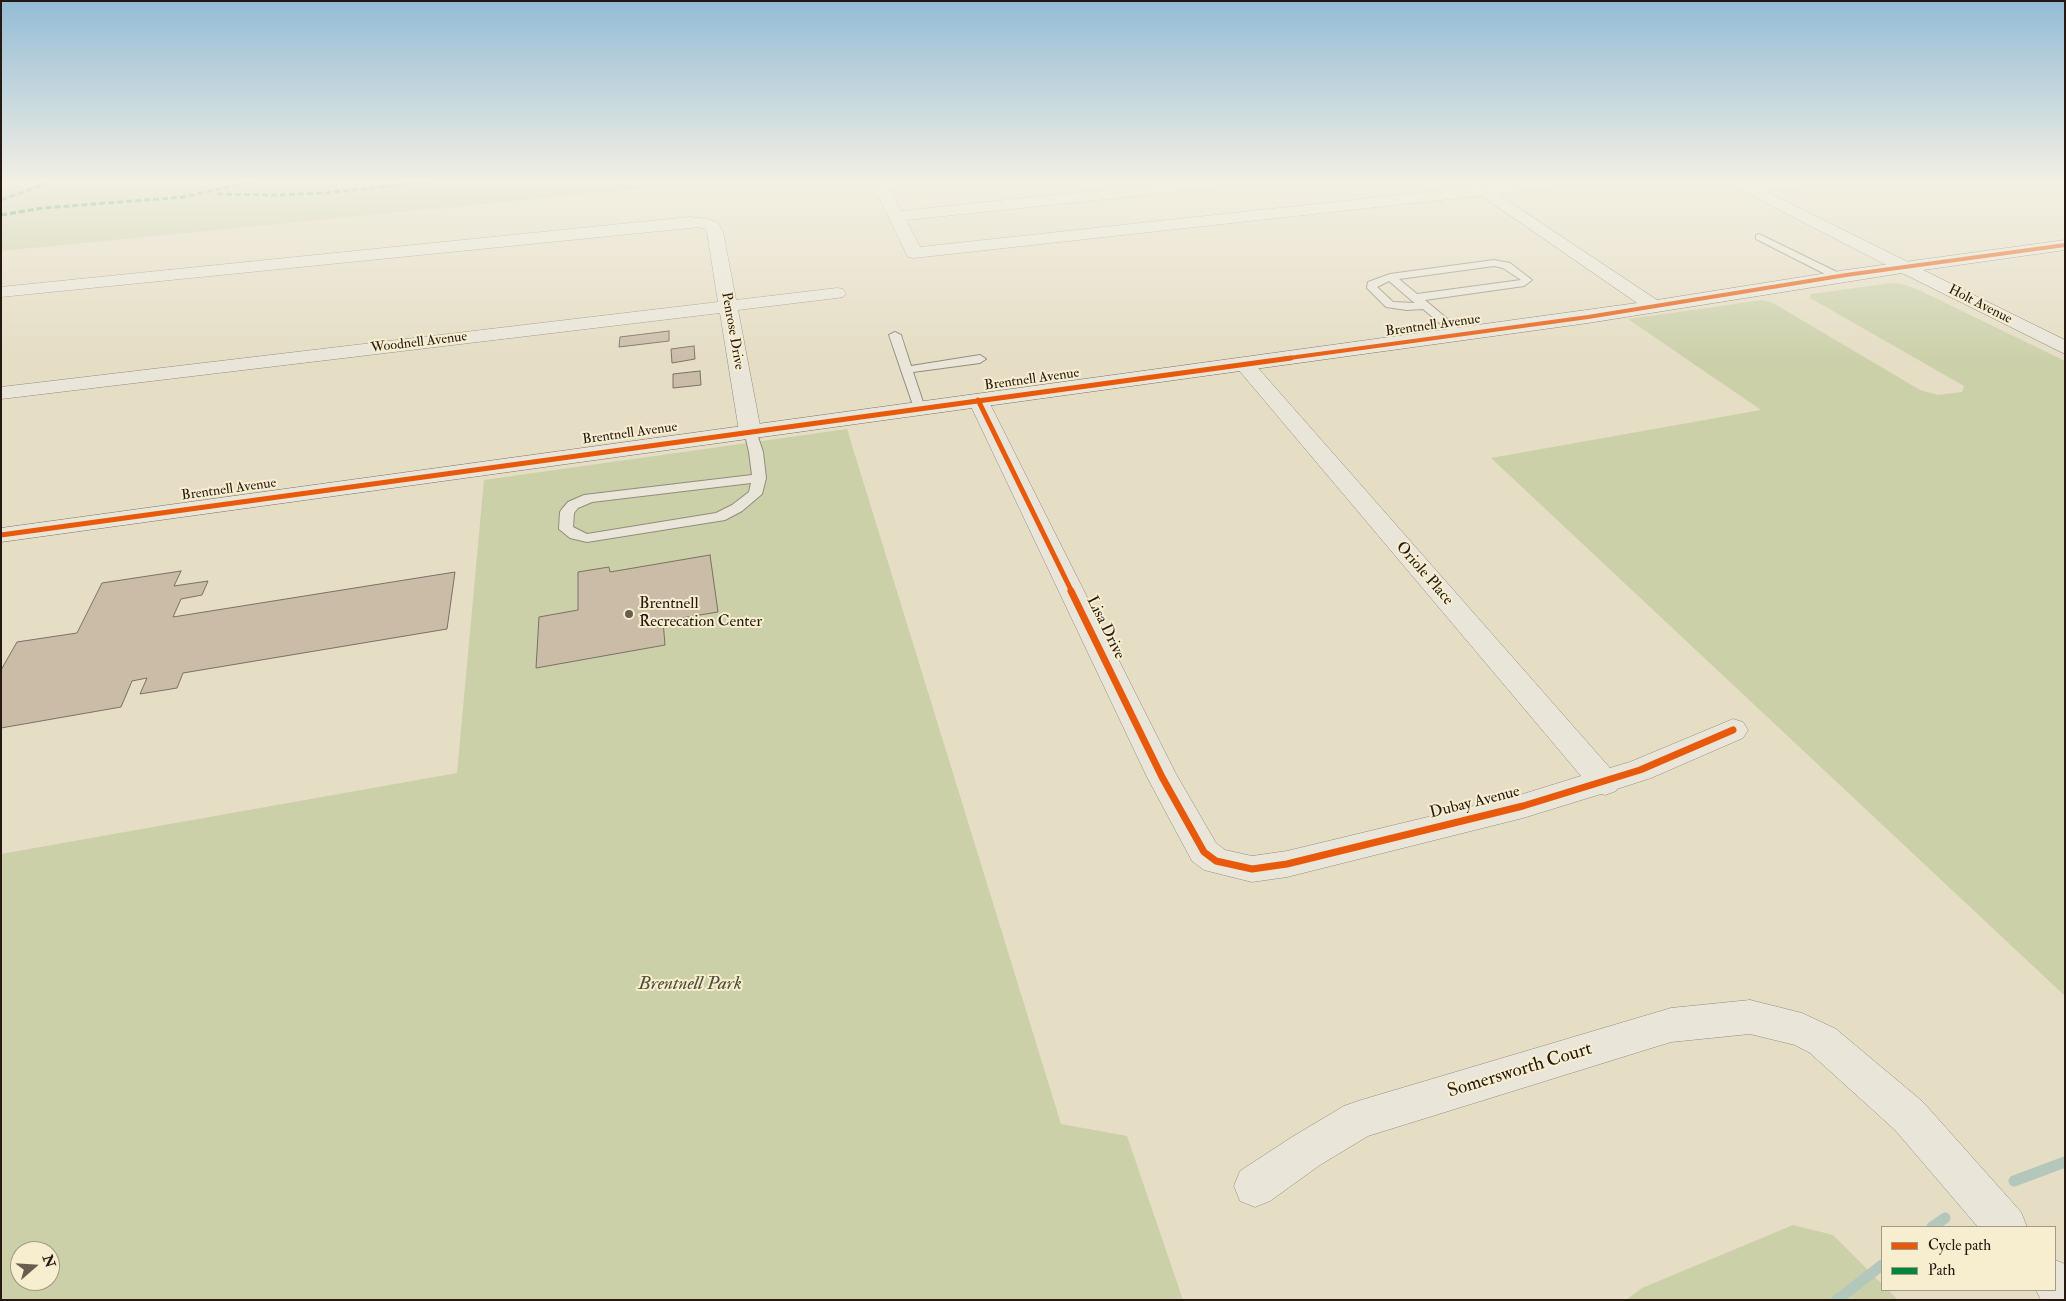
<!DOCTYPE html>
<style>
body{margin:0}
#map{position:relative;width:2066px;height:1301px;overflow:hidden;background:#e5ddc4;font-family:"IM FELL Double Pica",serif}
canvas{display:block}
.frame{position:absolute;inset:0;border:2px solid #251912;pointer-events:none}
.legend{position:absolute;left:1881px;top:1226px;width:175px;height:65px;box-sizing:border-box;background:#f7eed0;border:1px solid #a39984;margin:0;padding:6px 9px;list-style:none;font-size:15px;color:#251912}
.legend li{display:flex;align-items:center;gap:10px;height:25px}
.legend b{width:25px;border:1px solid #a39984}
.north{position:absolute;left:10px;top:1241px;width:50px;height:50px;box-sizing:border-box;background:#f7eed0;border:1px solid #a39984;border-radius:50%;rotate:71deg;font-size:14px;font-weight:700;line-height:20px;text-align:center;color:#251912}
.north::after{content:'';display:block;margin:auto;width:18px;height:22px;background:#685e50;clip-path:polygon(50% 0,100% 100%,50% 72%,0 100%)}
</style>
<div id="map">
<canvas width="2066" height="1301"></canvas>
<div class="frame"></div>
<ul class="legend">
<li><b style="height:6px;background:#e8590c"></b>Cycle path</li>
<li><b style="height:6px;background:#00873e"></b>Path</li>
</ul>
<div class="north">N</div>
</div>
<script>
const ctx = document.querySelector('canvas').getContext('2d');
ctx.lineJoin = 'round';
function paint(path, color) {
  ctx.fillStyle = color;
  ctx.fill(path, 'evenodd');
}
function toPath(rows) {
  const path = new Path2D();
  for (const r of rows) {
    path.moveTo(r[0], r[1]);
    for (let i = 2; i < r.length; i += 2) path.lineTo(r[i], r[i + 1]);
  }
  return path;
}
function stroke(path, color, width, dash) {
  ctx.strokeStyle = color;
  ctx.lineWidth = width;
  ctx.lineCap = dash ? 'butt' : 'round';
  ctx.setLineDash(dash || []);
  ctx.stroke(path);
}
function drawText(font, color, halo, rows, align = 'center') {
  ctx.font = font + ' "IM FELL Double Pica",serif';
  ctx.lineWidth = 4;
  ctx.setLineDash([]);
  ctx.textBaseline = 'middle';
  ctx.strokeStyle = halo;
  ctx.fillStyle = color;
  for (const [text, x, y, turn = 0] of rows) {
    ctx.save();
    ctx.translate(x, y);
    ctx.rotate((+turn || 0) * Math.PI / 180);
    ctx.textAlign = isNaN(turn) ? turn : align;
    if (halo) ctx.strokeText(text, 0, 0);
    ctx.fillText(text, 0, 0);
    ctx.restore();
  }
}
const green = toPath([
 [1,181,722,181,1,251],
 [1891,283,1902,284,1919,290,2065,361,2065,996,1491,458,1761,410,1628,319,1763,300,1773,303,1920,390,1938,395,1962,392,1964,386,1810,298,1811,294],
 [847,429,1061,1124,1127,1136,1183,1300,1,1300,1,854,457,773,484,480],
 [20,1251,50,1251,50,1281,20,1281],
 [1793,1225,1833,1235,1882,1284,1882,1290,1888,1290,1898,1300,1626,1300,1642,1288]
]);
const stream = toPath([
 [2014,1181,2065,1162],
 [1932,1227,1945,1218],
 [1837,1300,1882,1265]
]);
const building = toPath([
 [669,331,669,341,619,347,620,337,669,331],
 [694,346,695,359,672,363,671,349,694,346],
 [700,371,701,385,673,388,673,374,700,371],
 [710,555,718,612,663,621,665,645,536,668,539,617,578,610,578,572,609,567,610,572,710,555],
 [181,571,174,586,208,581,202,595,181,599,173,617,455,572,447,629,183,673,177,688,140,694,147,678,132,681,121,707,1,728,1,670,17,642,77,633,102,583,181,571]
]);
const lane = toPath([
 [1759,234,1841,274,1842,276,1841,278,1833,278,1756,239,1756,235,1759,234],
 [1494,260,1510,263,1532,280,1524,286,1425,300,1464,333,1466,335,1460,338,1456,337,1423,309,1407,310,1386,307,1367,288,1368,282,1390,274,1494,260],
 [1494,266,1503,268,1521,280,1417,294,1399,279,1494,266],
 [1389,281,1411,300,1415,303,1393,302,1377,287,1389,281],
 [895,332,901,335,911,366,980,355,986,359,980,363,913,372,925,408,923,411,915,411,889,335,895,332],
 [750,427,756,431,763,452,766,478,762,494,742,511,725,520,587,542,570,538,559,529,560,512,562,509,568,502,584,495,752,475,749,452,744,431,750,427],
 [751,483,749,492,732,505,716,513,587,534,573,527,574,513,578,508,592,502,751,483]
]);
const street = toPath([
 [883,181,921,181,918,184,890,189,901,211,1190,181,1240,181,1237,184,1232,186,906,220,920,247,1528,181,1576,181,1573,184,1568,186,914,258,908,257,906,253,874,187,883,181],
 [1726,181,1745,181,1752,184,1782,181,1826,181,1824,184,1819,186,1767,192,1910,263,1913,267,1910,271,1904,272,1898,271,1729,184,1726,181],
 [689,217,708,219,718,223,720,226,723,232,736,300,837,288,843,289,846,293,843,297,837,298,738,310,761,431,758,436,750,438,742,436,739,431,720,313,1,399,1,387,718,302,707,232,705,229,700,227,1,297,1,287,689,217],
 [1244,358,1251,360,1610,768,1630,762,1733,719,1743,722,1748,730,1743,738,1651,778,1617,789,1616,791,1605,795,1601,794,1523,818,1287,877,1252,882,1204,870,1192,861,1147,777,968,400,971,396,978,394,985,396,988,400,1176,774,1216,843,1225,850,1252,856,1287,851,1523,794,1581,776,1237,368,1234,364,1237,360,1244,358],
 [1750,1000,1802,1013,1836,1029,1923,1102,2021,1212,2027,1227,1978,1227,1895,1130,1810,1053,1795,1045,1750,1034,1671,1042,1368,1136,1320,1165,1270,1201,1255,1207,1240,1201,1234,1186,1240,1171,1292,1137,1344,1106,1358,1101,1671,1008,1750,1000],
 [2055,1260,2065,1264,2065,1300,2041,1300,2036,1290,2055,1290,2055,1260]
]);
const secondary = toPath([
 [1460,181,1478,181,1657,300,1846,270,2065,240,2065,250,1923,270,2065,340,2065,354,1902,273,1588,323,1,542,1,528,1637,303,1460,181]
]);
const quiet = toPath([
 [217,194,275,195,324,193,437,181],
 [1,200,53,181],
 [1,215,43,208,183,197,256,181]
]);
const cyclewayFar2 = toPath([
 [1282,359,1588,317,1846,275,2065,245]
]);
const cyclewayFar1 = toPath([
 [978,400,1072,592],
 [1,535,1291,358]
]);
const cycleway = toPath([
 [1071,591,1162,777,1204,852,1216,861,1252,869,1287,864,1523,806,1640,770,1733,730]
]);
const markers = [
 [629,614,5,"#685e50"]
];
const farStreetnames = [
 ["Holt Avenue",1980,305,27],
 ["Brentnell Avenue",1433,326,-8],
 ["Penrose Drive",732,331,80],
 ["Woodnell Avenue",419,343,-7],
 ["Brentnell Avenue",1032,380,-8],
 ["Brentnell Avenue",630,434,-8],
 ["Brentnell Avenue",229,490,-8]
];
const streetNames = [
 ["Oriole Place",1424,574,49],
 ["Lisa Drive",1105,628,64],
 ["Dubay Avenue",1475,803,-14]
];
const poiNames = [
 ["Brentnell",639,605],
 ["Recrecation Center",639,623]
];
const nearParknames = [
 ["Brentnell Park",690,985]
];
const nearStreetnames = [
 ["Somersworth Court",1520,1071,-17]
];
paint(green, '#cbd0a9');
stroke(stream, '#b3c7bb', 11);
paint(building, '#cbbca8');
stroke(building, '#787265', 1);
stroke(lane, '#928c7e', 2);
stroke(street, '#928c7e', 1);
stroke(secondary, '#787265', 1);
paint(lane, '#e9e6d9');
paint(street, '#e9e6d9');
paint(secondary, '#e9e6d9');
stroke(quiet, '#00873e', 3, [6, 3]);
stroke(cyclewayFar2, '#e8590c', 4);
stroke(cyclewayFar1, '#e8590c', 5);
stroke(cycleway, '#e8590c', 7);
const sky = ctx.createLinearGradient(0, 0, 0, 363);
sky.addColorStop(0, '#93bcd6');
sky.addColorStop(0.5, '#f3f0e4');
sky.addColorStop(1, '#f3f0e400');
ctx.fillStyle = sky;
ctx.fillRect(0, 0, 2066, 363);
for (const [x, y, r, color] of markers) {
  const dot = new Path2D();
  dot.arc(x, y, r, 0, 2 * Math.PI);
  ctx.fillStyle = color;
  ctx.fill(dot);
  stroke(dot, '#f7eed0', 2);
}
drawText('14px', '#251912', '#f7eed0', farStreetnames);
drawText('16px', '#251912', '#f7eed0', streetNames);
drawText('16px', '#251912', '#f7eed0', poiNames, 'left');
drawText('italic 19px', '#504d39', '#f7eed0', nearParknames);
drawText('19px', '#251912', '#f7eed0', nearStreetnames);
</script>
